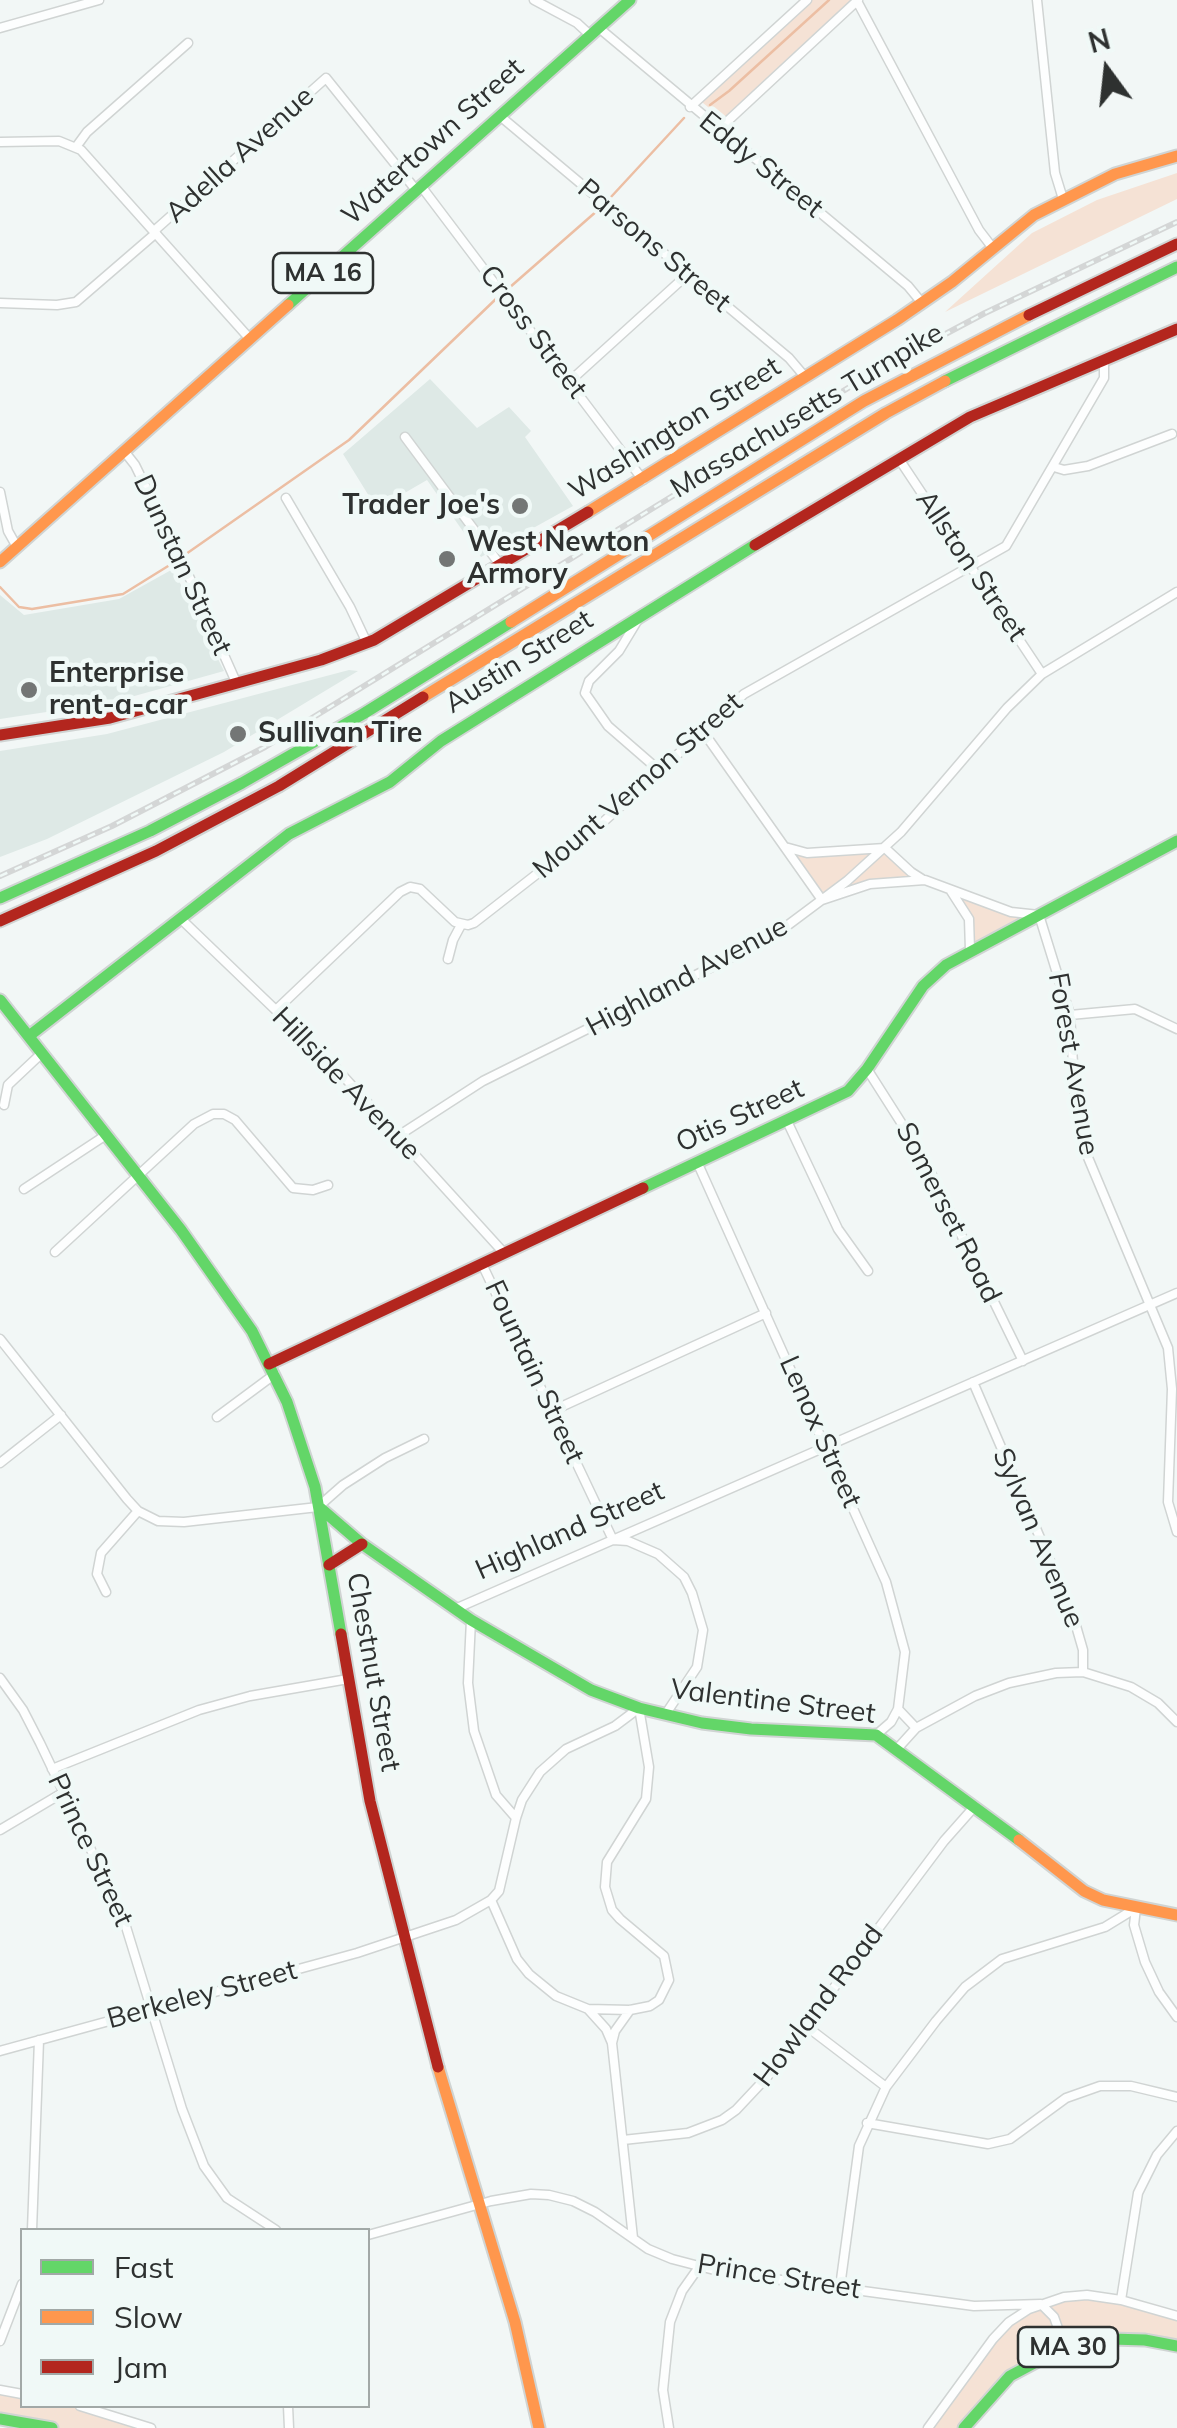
<!DOCTYPE html>
<style>
body{margin:0}
#map{position:relative;width:1177px;height:2428px;overflow:hidden;background:#f2f7f6;font-family:Mulish,sans-serif}
canvas{display:block}
.legend{position:absolute;left:20px;top:2228px;width:350px;height:180px;box-sizing:border-box;background:#f0f9f7;border:2px solid #a2a9a7;margin:0;padding:12px 18px;list-style:none;font-size:30px;color:#2e3130}
.legend li{display:flex;align-items:center;gap:20px;height:50px}
.legend b{width:50px;border:2px solid #a2a9a7}
.north{position:absolute;left:1057px;top:20px;width:100px;height:100px;-webkit-text-stroke:8px #f0f9f7;paint-order:stroke;rotate:345deg;font-size:28px;font-weight:700;line-height:40px;text-align:center;color:#2e3130}
.north::after{content:'';display:block;margin:auto;width:35px;height:45px;background:#2e3130;clip-path:polygon(50% 0,100% 100%,50% 72%,0 100%)}
</style>
<div id="map">
<canvas width="1177" height="2428"></canvas>
<ul class="legend">
<li><b style="height:12px;background:#63d668"></b>Fast</li>
<li><b style="height:12px;background:#ff974d"></b>Slow</li>
<li><b style="height:12px;background:#b3261e"></b>Jam</li>
</ul>
<div class="north">N</div>
</div>
<script>
const ctx = document.querySelector('canvas').getContext('2d');
ctx.lineJoin = 'round';
function paint(path, color) {
  ctx.fillStyle = color;
  ctx.fill(path, 'evenodd');
}
function toPath(rows) {
  const path = new Path2D();
  for (const r of rows) {
    path.moveTo(r[0], r[1]);
    for (let i = 2; i < r.length; i += 2) path.lineTo(r[i], r[i + 1]);
  }
  return path;
}
function stroke(path, color, width, dash) {
  ctx.strokeStyle = color;
  ctx.lineWidth = width;
  ctx.lineCap = dash ? 'butt' : 'round';
  ctx.setLineDash(dash || []);
  ctx.stroke(path);
}
function drawText(font, color, halo, rows, align = 'center') {
  ctx.font = font + ' Mulish,sans-serif';
  ctx.lineWidth = 9;
  ctx.setLineDash([]);
  ctx.textBaseline = 'middle';
  ctx.strokeStyle = halo;
  ctx.fillStyle = color;
  for (const [text, x, y, turn = 0] of rows) {
    ctx.save();
    ctx.translate(x, y);
    ctx.rotate((+turn || 0) * Math.PI / 180);
    ctx.textAlign = isNaN(turn) ? turn : align;
    if (halo) ctx.strokeText(text, 0, 0);
    ctx.fillText(text, 0, 0);
    ctx.restore();
  }
}
const built = toPath([
 [430,379,477,428,509,407,531,431,525,437,573,506,481,557,427,480,377,509,343,454],
 [173,569,224,671,113,702,0,719,0,595,24,615,119,599],
 [349,670,358,671,224,752,47,839,0,857,0,751,107,734]
]);
const green = toPath([
 [806,0,859,0,725,121,697,98],
 [1177,173,1177,199,945,312,1032,233,1097,200],
 [785,847,795,851,885,848,925,880,889,881,822,900],
 [950,889,1011,912,1039,915,970,950,969,919],
 [1087,2295,1177,2316,1177,2346,1122,2339,1030,2363,964,2428,928,2428,993,2339,1029,2309],
 [0,2390,22,2394,22,2406,80,2406,151,2428,52,2428,0,2419]
]);
const stream = toPath([
 [710,105,729,91,829,0],
 [611,197,684,118],
 [509,288,598,210],
 [186,554,349,440,498,297],
 [0,587,19,607,32,609,123,594,173,563]
]);
const street = toPath([
 [534,0,577,23,590,35],
 [1037,0,1055,173,1063,199],
 [857,1,979,230,992,247],
 [0,28,99,0],
 [599,28,908,286,922,303],
 [690,107,807,0],
 [500,116,789,358,806,378],
 [718,130,858,0],
 [0,142,59,141,81,150,250,339],
 [76,147,87,132,188,43],
 [421,186,643,480],
 [154,231,326,78,416,190],
 [0,303,57,305,76,302,156,233],
 [570,381,688,274],
 [405,437,501,566],
 [124,451,135,465,183,563,236,682],
 [899,459,1042,674],
 [1054,467,1064,470,1088,466,1172,434],
 [0,492,8,531,17,547],
 [286,498,350,607,367,643],
 [639,618,619,651,589,681,585,693,608,726,661,772],
 [702,730,822,900,870,884,925,880,1011,912,1039,915,1070,1015,1075,1096,1084,1148,1168,1348,1172,1389,1168,1502,1177,1532],
 [785,847,807,853,885,848,911,872,922,879],
 [951,891,969,919,970,950],
 [182,920,335,1067,504,1253],
 [448,959,453,940,461,925],
 [276,1010,400,892,410,887,420,889,455,922,468,925,474,923,601,824,744,694,1006,546,1104,378,1104,359],
 [1070,1015,1135,1009,1177,1029],
 [867,1069,923,1157,1023,1361],
 [4,1105,8,1085,42,1053],
 [787,1121,838,1229,868,1271],
 [398,1136,483,1081,772,937,847,881,901,832,1007,708,1042,674,1177,592],
 [698,1164,886,1582,905,1652,898,1709,916,1728],
 [24,1189,106,1135],
 [55,1252,194,1124,213,1114,224,1114,235,1120,293,1188,313,1190,328,1185],
 [482,1264,613,1540,628,1541,658,1554,684,1577,692,1593,703,1630,697,1667,665,1715],
 [0,1339,127,1499,138,1511,158,1521,184,1522,318,1507,343,1485,385,1458,424,1439],
 [552,1411,766,1313],
 [217,1417,275,1374],
 [0,1463,61,1415],
 [106,1592,97,1574,101,1553,138,1511],
 [455,1609,1177,1293],
 [471,1620,468,1683,474,1731,496,1795,516,1818],
 [1083,1672,1131,1687,1158,1703,1177,1722],
 [0,1678,23,1710,40,1743,123,1917,182,2109,204,2166,227,2198,276,2230],
 [876,1735,891,1722,898,1709],
 [897,1749,916,1728,975,1696,1009,1683,1056,1673,1083,1672,1083,1650,1072,1612,973,1382],
 [52,1769,199,1710,250,1696,348,1679],
 [0,1830,64,1792],
 [491,1900,517,1959,529,1974,556,1996,588,2009,606,2029,612,2043,633,2238],
 [1136,1908,1134,1925,1145,1962,1159,1992,1177,2017],
 [588,2009,630,2010,650,2006,659,2000,669,1980,664,1956,620,1919,612,1910,605,1887,607,1862,646,1799,649,1767,639,1708],
 [806,2026,886,2087],
 [612,2043,615,2031,630,2010],
 [0,2051,357,1953,456,1920,491,1900,499,1891,516,1818,522,1800,540,1772,566,1749,615,1726,639,1708],
 [867,2123,988,2144,1010,2139,1066,2098,1100,2086,1131,2086,1177,2097],
 [623,2140,688,2133,722,2120,736,2110,767,2077,944,1841,975,1806],
 [32,2230,39,2040],
 [368,2235,491,2201,531,2194,549,2195,573,2201,595,2212,648,2249,672,2259,722,2272,974,2306,1041,2304,1054,2317,1065,2348],
 [840,2287,859,2146,886,2087,936,2021,965,1987,1002,1959,1105,1927,1136,1908],
 [1121,2300,1138,2193,1157,2155,1177,2131],
 [0,2341,22,2284],
 [0,2390,22,2394],
 [80,2406,151,2428],
 [288,2406,289,2428],
 [669,2428,663,2390,670,2322,682,2291,699,2267],
 [928,2428,993,2339,1009,2322,1029,2309,1064,2297,1087,2295,1121,2300,1177,2316]
]);
const fast = toPath([
 [288,305,630,0],
 [945,381,1177,267],
 [0,898,150,831,242,783,363,714,511,622],
 [0,1000,181,1230,252,1331,287,1402,315,1487,341,1634],
 [29,1036,289,834,390,782,441,741,755,545],
 [643,1188,848,1091,867,1069,923,986,946,965,1177,841],
 [319,1507,362,1544,471,1620,591,1690,639,1708,702,1723,751,1729,876,1735,1019,1840],
 [0,2419,52,2428],
 [964,2428,1010,2376,1053,2353,1111,2339,1145,2340,1177,2346]
]);
const slow = toPath([
 [588,512,897,320,952,282,1034,215,1115,174,1177,156],
 [0,562,288,305],
 [511,622,864,401,1029,315],
 [423,697,886,413,945,381],
 [1019,1840,1084,1891,1103,1900,1177,1915],
 [438,2067,515,2322,539,2428]
]);
const jam = toPath([
 [1029,315,1177,244],
 [755,545,970,417,1177,329],
 [0,735,110,718,321,660,374,640,588,512],
 [0,921,156,851,279,786,423,697],
 [269,1364,643,1188],
 [329,1565,362,1544],
 [341,1634,370,1801,438,2067]
]);
const rail = toPath([
 [0,876,112,826,265,747,874,372,985,313,1177,222]
]);
const markers = [
 [520,506,10,"#737675"],
 [447,559,10,"#737675"],
 [29,690,10,"#737675"],
 [238,734,10,"#737675"]
];
const shields = [
 [323,273,100],
 [1068,2347,100]
];
const shieldNames = [
 ["MA 16",323,273],
 ["MA 30",1068,2347]
];
const streetNames = [
 ["Watertown Street",433,142,-42],
 ["Adella Avenue",240,155,-42],
 ["Eddy Street",761,165,39],
 ["Parsons Street",654,246,40],
 ["Cross Street",533,332,53],
 ["Massachusetts Turnpike",807,411,-31],
 ["Washington Street",675,429,-32],
 ["Dunstan Street",182,565,65],
 ["Allston Street",971,566,56],
 ["Austin Street",519,662,-32],
 ["Mount Vernon Street",638,786,-41],
 ["Highland Avenue",687,977,-28],
 ["Forest Avenue",1073,1064,80],
 ["Hillside Avenue",346,1084,46],
 ["Otis Street",740,1116,-25],
 ["Somerset Road",948,1213,63],
 ["Fountain Street",534,1372,65],
 ["Lenox Street",820,1432,66],
 ["Highland Street",570,1531,-24],
 ["Sylvan Avenue",1038,1538,67],
 ["Chestnut Street",373,1672,80],
 ["Valentine Street",773,1702,7],
 ["Prince Street",90,1850,65],
 ["Berkeley Street",202,1995,-15],
 ["Howland Road",819,2006,-53],
 ["Prince Street",779,2277,9]
];
const poiNames = [
 ["Trader Joe's",500,506,"right"],
 ["West Newton",467,543],
 ["Armory",467,575],
 ["Enterprise",49,674],
 ["rent-a-car",49,706],
 ["Sullivan Tire",258,734]
];
paint(built, '#dee9e6');
paint(green, '#f5e2d5');
stroke(stream, '#ecbea3', 2.5);
stroke(street, '#d0d4d3', 11);
stroke(fast, '#d0d4d3', 15);
stroke(slow, '#d0d4d3', 15);
stroke(jam, '#d0d4d3', 15);
stroke(street, '#fdfefe', 8);
stroke(fast, '#63d668', 11);
stroke(slow, '#ff974d', 11);
stroke(jam, '#b3261e', 11);
stroke(rail, '#d4d6d6', 6);
stroke(rail, '#f0f9f7', 2.5, [8]);
for (const [x, y, r, color] of markers) {
  const dot = new Path2D();
  dot.arc(x, y, r, 0, 2 * Math.PI);
  ctx.fillStyle = color;
  ctx.fill(dot);
  stroke(dot, '#f0f9f7', 4);
}
for (const [x, y, w] of shields) {
  const box = new Path2D();
  box.roundRect(x - w / 2, y - 20, w, 40, 8);
  ctx.fillStyle = '#f0f9f7';
  ctx.fill(box);
  stroke(box, '#2e3130', 2.5);
}
drawText('bold 25px', '#2e3130', null, shieldNames);
drawText('28px', '#2e3130', '#f0f9f7', streetNames);
drawText('bold 28px', '#2e3130', '#f0f9f7', poiNames, 'left');
</script>
